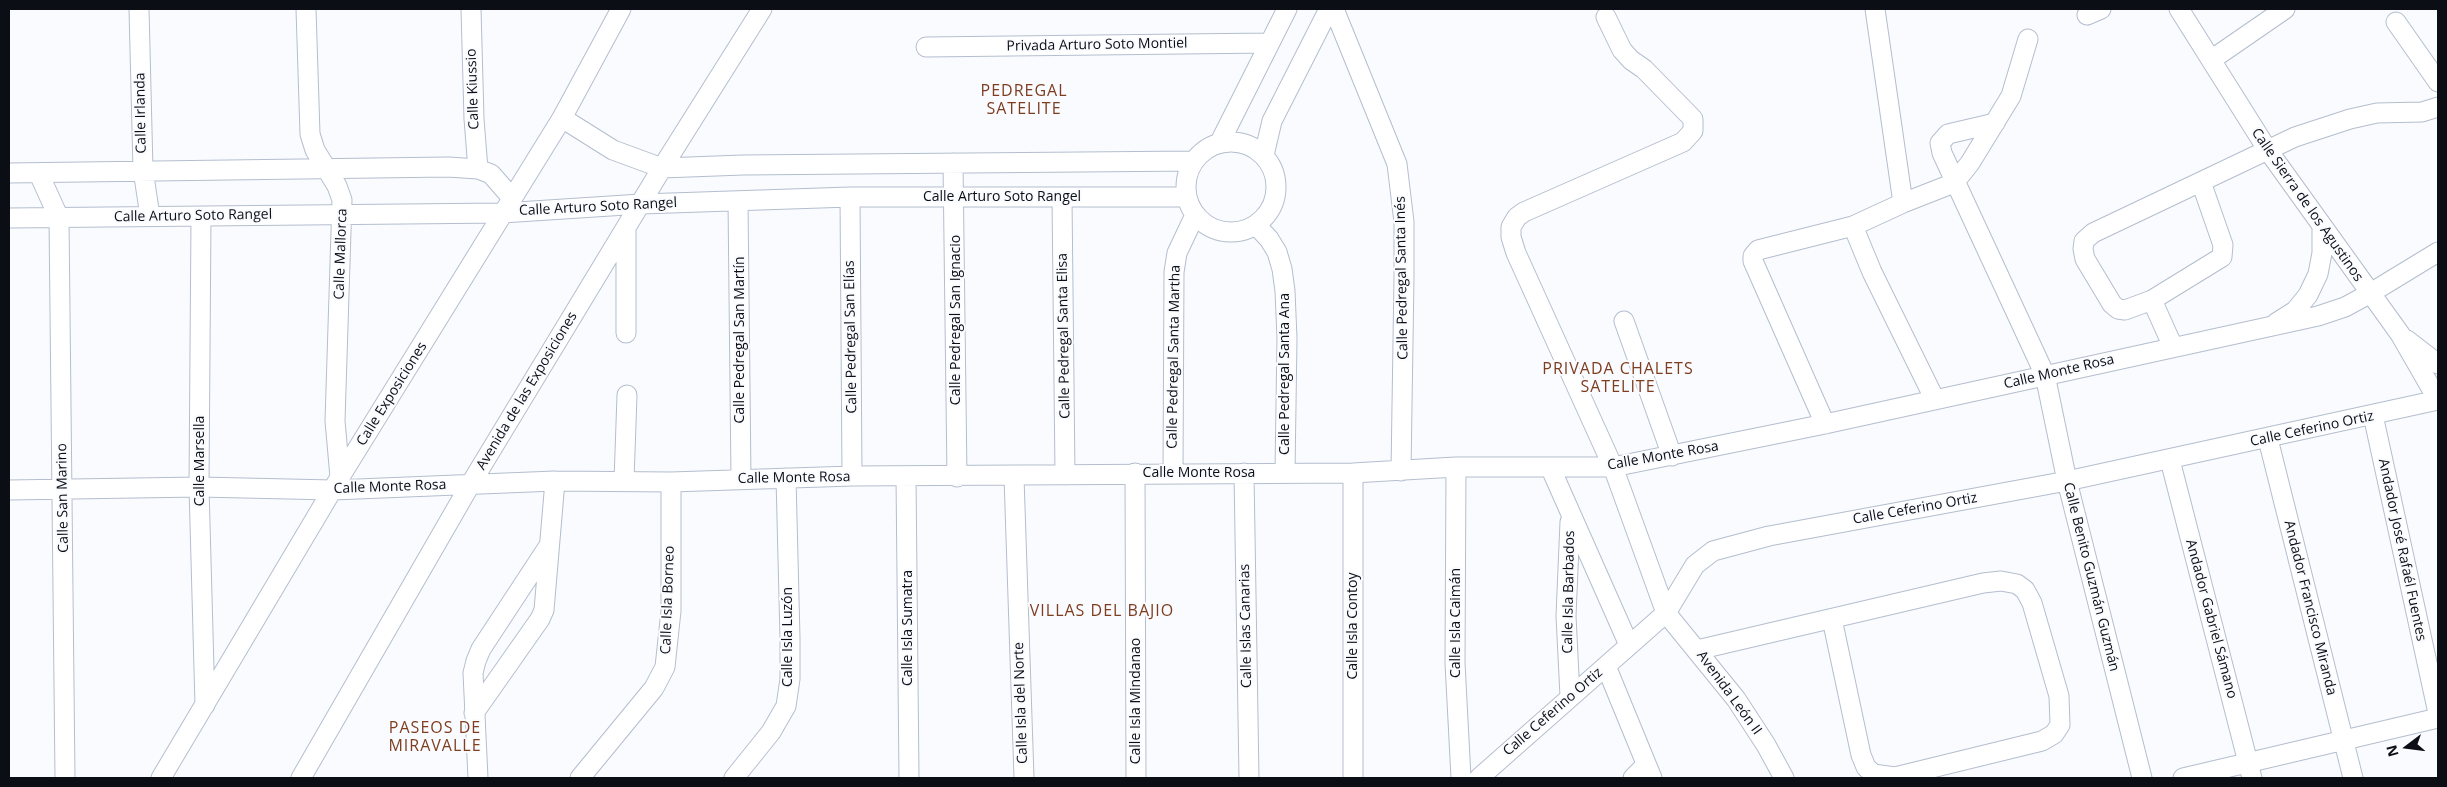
<!DOCTYPE html>
<meta charset="utf-8">
<style>
body{margin:0}
#map{position:relative;width:2447px;height:787px;overflow:hidden;background:#f9fbff;font-family:"Open Sans",sans-serif}
canvas{display:block}
.frame{position:absolute;inset:0;border:10px solid #0b0e14;pointer-events:none}
.north{position:absolute;left:2382px;top:722px;width:50px;height:50px;-webkit-text-stroke:4px #f9fbff;paint-order:stroke;rotate:255deg;font-size:14px;font-weight:700;line-height:20px;text-align:center;color:#0b0e14}
.north::after{content:'';display:block;margin:auto;width:18px;height:22px;background:#0b0e14;clip-path:polygon(50% 0,100% 100%,50% 72%,0 100%)}
</style>
<div id="map">
<canvas width="2447" height="787"></canvas>
<div class="frame"></div>
<div class="north">N</div>
</div>
<script>
const ctx = document.querySelector('canvas').getContext('2d');
ctx.lineJoin = 'round';
function toPath(rows) {
  const path = new Path2D();
  for (const r of rows) {
    if (r.length === 3) {
      path.moveTo(r[0] + r[2], r[1]);
      path.arc(r[0], r[1], r[2], 0, 2 * Math.PI);
      continue;
    }
    path.moveTo(r[0], r[1]);
    for (let i = 2; i < r.length; i += 2) path.lineTo(r[i], r[i + 1]);
  }
  return path;
}
function stroke(path, color, width, dash) {
  ctx.strokeStyle = color;
  ctx.lineWidth = width;
  ctx.lineCap = dash ? 'butt' : 'round';
  ctx.setLineDash(dash || []);
  ctx.stroke(path);
}
function drawText(font, color, halo, rows, align = 'center') {
  ctx.font = font + ' "Open Sans",sans-serif';
  ctx.lineWidth = 4;
  ctx.setLineDash([]);
  ctx.textBaseline = 'middle';
  ctx.strokeStyle = halo;
  ctx.fillStyle = color;
  for (const [text, x, y, turn = 0] of rows) {
    ctx.save();
    ctx.translate(x, y);
    ctx.rotate((+turn || 0) * Math.PI / 180);
    ctx.textAlign = isNaN(turn) ? turn : align;
    if (halo) ctx.strokeText(text, 0, 0);
    ctx.fillText(text, 0, 0);
    ctx.restore();
  }
}
const minor = toPath([
 [139,9,143,170,150,216],
 [306,9,310,134,315,150,337,186,342,200,335,421,340,477],
 [471,9,474,119,478,169],
 [1334,9,1397,164,1404,222,1404,277,1401,471],
 [1875,9,1903,203],
 [2179,9,2267,149,2400,334,2438,400],
 [2087,15,2101,9],
 [1606,17,1622,50,1631,60,1644,69,1693,119,1693,131,1683,142,1524,212,1517,217,1511,227,1511,237,1516,253,1613,467,1666,613,1736,699,1766,745,1784,778],
 [2396,22,2438,82],
 [926,47,1268,43],
 [2211,60,2285,9],
 [562,118,613,150,662,168,743,165,1193,161],
 [1995,123,1948,134,1940,143,1942,153,2045,375,2067,481,2142,778],
 [1231,187,45],
 [1220,142,1287,9],
 [1264,155,1272,121,1329,9],
 [953,163,957,477],
 [9,173,448,167,478,169,491,174,512,198],
 [39,174,59,218,65,778],
 [2201,182,2223,245,2222,257,2152,300,2125,310,2118,309,2112,304,2085,259,2083,249,2084,241,2093,233,2295,137,2350,119,2377,113,2422,112,2438,107],
 [850,197,852,476],
 [1062,198,1065,475],
 [738,201,741,479],
 [201,217,199,487,205,705],
 [9,218,502,213,641,204,850,197,1187,197],
 [1256,225,1269,239,1277,252,1282,269,1285,291,1287,338,1285,472],
 [1853,226,1872,272,1935,400],
 [626,229,626,333],
 [2152,300,2173,347],
 [1624,321,1672,456],
 [2276,323,2295,311,2308,295,2318,274,2322,253,2322,227],
 [2407,340,2438,364],
 [2373,415,2438,713],
 [1825,424,1753,261,1753,256,1758,250,1853,226,1903,203,1954,183,1970,163,2011,96,2028,39],
 [2268,439,2353,778],
 [2170,460,2252,778],
 [1456,467,1455,663,1461,778],
 [1551,469,1629,645],
 [1135,473,1136,778],
 [1173,473,1174,272,1177,253,1195,215],
 [1244,473,1249,778],
 [906,477,909,778],
 [1014,477,1024,778],
 [624,481,627,395],
 [9,490,199,487,333,490,555,481,671,482,852,476,1353,473,1456,467,1613,467,1825,424,2318,316,2345,307,2369,294,2438,252],
 [1697,650,1983,583,2001,581,2017,584,2025,590,2032,603,2059,696,2060,725,2054,734,2042,741,1895,777,1873,774,1866,767,1861,755,1832,619],
 [1606,666,1652,778],
 [1570,696,1566,616,1570,522],
 [474,713,540,619,544,610,555,481],
 [161,778,340,477,562,118,621,9],
 [301,778,470,485,662,168,762,9],
 [478,778,473,673,476,661,481,649,548,547],
 [580,778,654,688,665,667,671,611,671,482],
 [734,778,771,732,786,706,790,679,790,638,786,478],
 [1353,778,1353,473],
 [1479,778,1666,613,1695,565,1713,551,1769,536,2067,481,2438,400],
 [1633,778,1646,765],
 [2183,778,2438,718]
]);
const streetNames = [
 ["Privada Arturo Soto Montiel",1097,45,-1],
 ["Calle Kiussio",473,89,-92],
 ["Calle Irlanda",141,113,-91],
 ["Calle Arturo Soto Rangel",1002,197],
 ["Calle Sierra de los Agustinos",2307,205,55],
 ["Calle Arturo Soto Rangel",598,207,-3],
 ["Calle Arturo Soto Rangel",193,216,-1],
 ["Calle Mallorca",341,254,-88],
 ["Calle Pedregal Santa Inés",1402,278,-91],
 ["Calle Pedregal San Ignacio",956,320,-90],
 ["Calle Pedregal Santa Elisa",1064,336,-91],
 ["Calle Pedregal San Elías",851,337,-91],
 ["Calle Pedregal San Martín",740,340,-90],
 ["Calle Pedregal Santa Martha",1174,357,-89],
 ["Calle Monte Rosa",2059,372,-13],
 ["Calle Pedregal Santa Ana",1285,374,-90],
 ["Avenida de las Exposiciones",527,391,-59],
 ["Calle Exposiciones",392,394,-58],
 ["Calle Ceferino Ortiz",2312,429,-12],
 ["Calle Monte Rosa",1663,456,-10],
 ["Calle Marsella",200,461,-90],
 ["Calle Monte Rosa",1199,473],
 ["Calle Monte Rosa",794,478,-1],
 ["Calle Monte Rosa",390,487,-2],
 ["Calle San Marino",63,498,-91],
 ["Calle Ceferino Ortiz",1915,509,-10],
 ["Andador José Rafaél Fuentes",2402,550,78],
 ["Calle Benito Guzmán Guzmán",2091,577,76],
 ["Calle Isla Barbados",1569,592,-89],
 ["Calle Isla Borneo",668,600,-88],
 ["Andador Francisco Miranda",2310,608,76],
 ["Andador Gabriel Sámano",2211,619,75],
 ["Calle Isla Caimán",1456,623,-90],
 ["Calle Islas Canarias",1246,626,-91],
 ["Calle Isla Contoy",1353,626,-90],
 ["Calle Isla Sumatra",908,628,-90],
 ["Calle Isla Luzón",788,637,-90],
 ["Avenida León II",1729,693,54],
 ["Calle Isla Mindanao",1136,701,-90],
 ["Calle Isla del Norte",1021,703,-92],
 ["Calle Ceferino Ortiz",1553,712,-41]
];
const quarterNames = [
 ["PEDREGAL",1024,91],
 ["SATELITE",1024,109],
 ["PRIVADA CHALETS",1618,369],
 ["SATELITE",1618,387],
 ["VILLAS DEL BAJIO",1102,611],
 ["PASEOS DE",435,728],
 ["MIRAVALLE",435,746]
];
stroke(minor, '#b4bece', 21);
stroke(minor, '#fff', 19);
drawText('14px', '#0b0e14', '#f9fbff', streetNames);
ctx.letterSpacing = '1px';
drawText('16px', '#7e3d1f', '#f9fbff', quarterNames);
ctx.letterSpacing = '0px';
</script>
